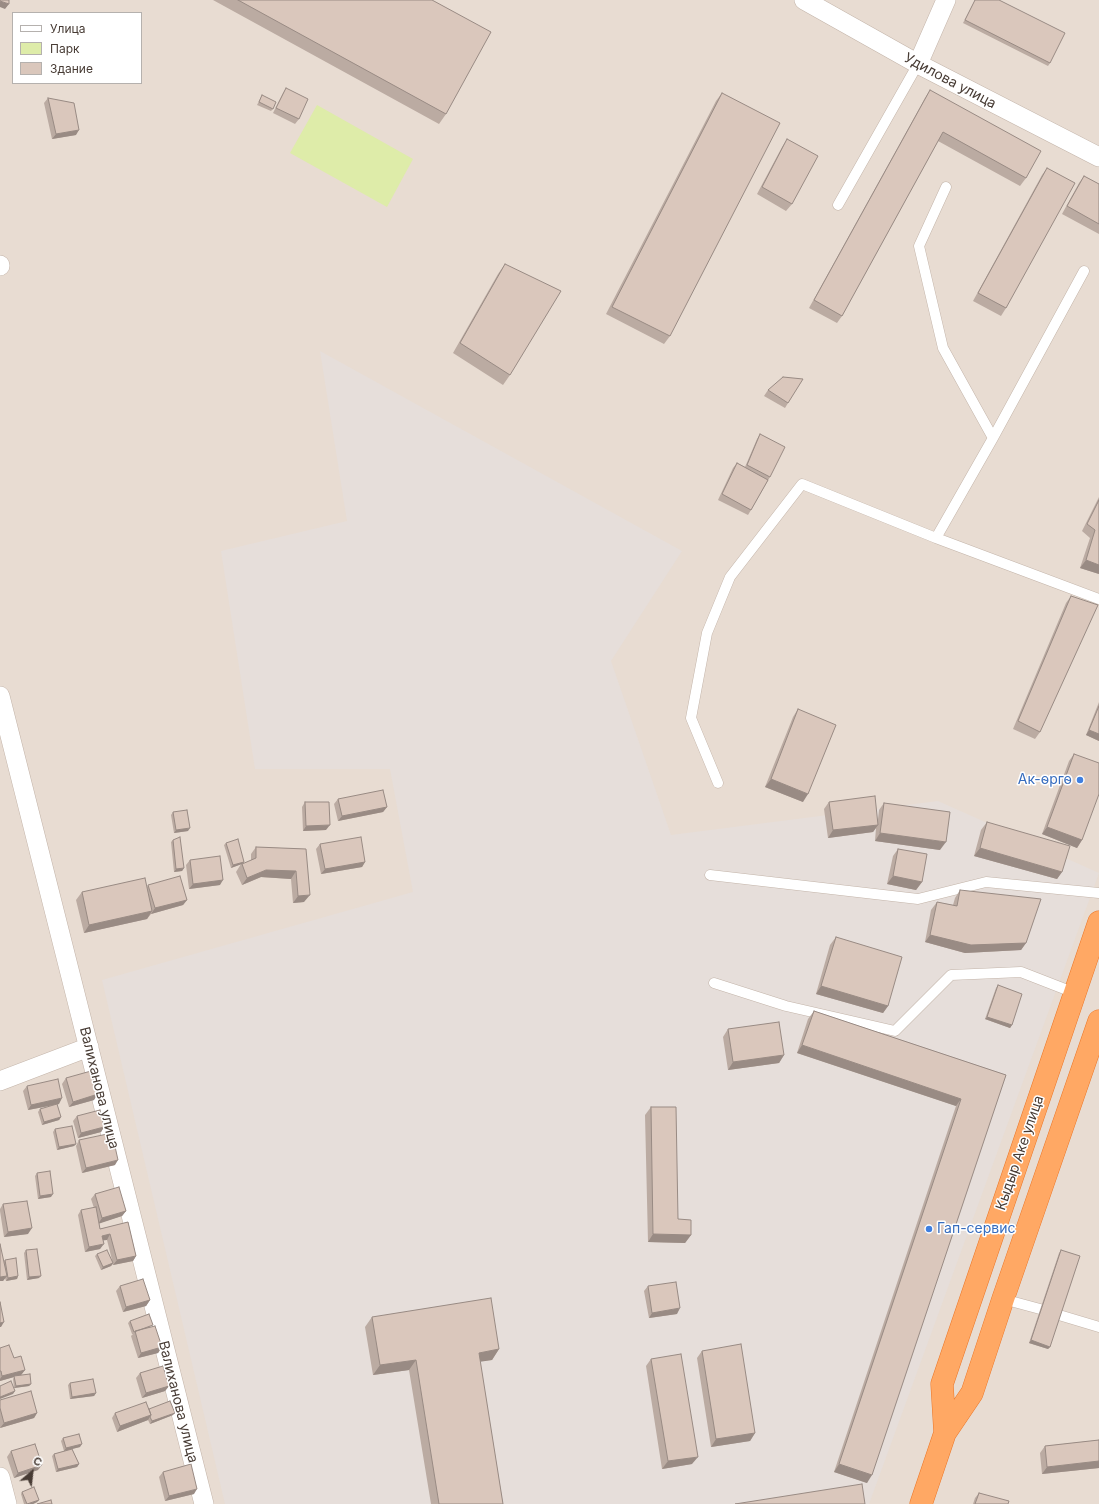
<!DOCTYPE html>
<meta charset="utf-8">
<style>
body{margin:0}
#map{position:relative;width:1099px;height:1504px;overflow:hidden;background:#f4ece5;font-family:Inter,sans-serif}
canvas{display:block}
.legend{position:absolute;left:12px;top:12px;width:130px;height:72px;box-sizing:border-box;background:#fff;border:1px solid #b5b1ae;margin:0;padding:5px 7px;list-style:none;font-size:12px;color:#473b34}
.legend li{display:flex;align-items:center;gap:8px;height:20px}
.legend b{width:20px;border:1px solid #b5b1ae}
.north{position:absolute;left:12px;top:1452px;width:40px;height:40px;-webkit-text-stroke:3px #fff;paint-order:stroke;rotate:28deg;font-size:11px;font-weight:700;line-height:16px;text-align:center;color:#473b34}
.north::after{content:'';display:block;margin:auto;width:14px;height:18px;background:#473b34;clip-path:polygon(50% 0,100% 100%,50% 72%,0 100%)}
</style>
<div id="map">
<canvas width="1099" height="1504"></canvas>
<ul class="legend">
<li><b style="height:5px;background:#fff"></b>Улица</li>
<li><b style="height:11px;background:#deeca9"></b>Парк</li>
<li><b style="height:11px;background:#dac7bc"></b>Здание</li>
</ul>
<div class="north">С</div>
</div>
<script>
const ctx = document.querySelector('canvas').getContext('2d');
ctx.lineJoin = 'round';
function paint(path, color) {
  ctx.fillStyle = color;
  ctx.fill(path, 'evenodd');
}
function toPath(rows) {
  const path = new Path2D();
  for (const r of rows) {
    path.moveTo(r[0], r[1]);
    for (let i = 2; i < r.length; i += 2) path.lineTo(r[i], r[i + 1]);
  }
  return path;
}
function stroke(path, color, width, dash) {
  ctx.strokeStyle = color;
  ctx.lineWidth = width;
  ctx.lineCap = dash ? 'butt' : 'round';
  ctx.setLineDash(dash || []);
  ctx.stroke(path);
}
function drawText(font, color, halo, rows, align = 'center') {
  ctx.font = font + ' Inter,sans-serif';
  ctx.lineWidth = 3;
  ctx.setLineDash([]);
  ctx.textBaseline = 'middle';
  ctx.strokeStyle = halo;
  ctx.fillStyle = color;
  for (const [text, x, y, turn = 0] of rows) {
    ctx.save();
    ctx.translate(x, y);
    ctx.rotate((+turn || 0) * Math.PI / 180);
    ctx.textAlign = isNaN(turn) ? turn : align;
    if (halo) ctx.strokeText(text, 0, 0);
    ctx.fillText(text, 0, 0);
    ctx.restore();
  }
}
const residential = toPath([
 [0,0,1099,0,1099,1504,0,1504],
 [13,13,141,13,141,83,13,83]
]);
const industrial = toPath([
 [320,351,682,551,611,661,671,835,938,801,1099,873,869,1504,225,1504,102,980,413,892,390,769,255,769,221,551,347,521]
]);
const green = toPath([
 [317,105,413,159,387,207,290,153]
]);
const lane = toPath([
 [946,187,919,246,943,348,993,438],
 [838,205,918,64],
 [936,538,993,438,1084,271],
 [718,783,691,718,707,633,730,577,802,484,936,538,1099,599],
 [710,875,918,899,986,882,1099,893],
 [714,983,786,1006,895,1031,951,975,1021,972,1075,993],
 [1003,1299,1040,1309],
 [1059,1315,1099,1327]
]);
const street = toPath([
 [804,0,918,64,1099,157],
 [918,64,946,0],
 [0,266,0,265],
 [0,696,204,1504],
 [0,1081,89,1047],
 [0,1477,7,1504]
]);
const highway = toPath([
 [945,1433,942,1384,1099,922],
 [921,1504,945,1433,972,1393,1003,1299,1099,1021]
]);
const wall = toPath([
 [213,0,432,0,446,114,439,124],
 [975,0,999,0,1050,63,1048,66,963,23],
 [286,88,299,119,295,124,273,113,283,93],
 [930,90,1026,178,1020,186,938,141,842,316,837,323,809,308,925,98],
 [722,93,670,336,664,344,606,314,716,101],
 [262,95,273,109,271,111,257,105],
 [48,98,76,135,52,139,44,103],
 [787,139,792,204,786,211,757,194,782,147],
 [1047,168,1006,308,1001,316,973,301,1042,175],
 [1084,176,1099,184,1099,234,1062,214,1079,183],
 [505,264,510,375,503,385,453,353,498,274],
 [768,390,788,403,785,408,764,396],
 [760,434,770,477,751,510,748,515,718,500,733,468,737,463,745,467,757,439],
 [1099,497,1099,574,1080,568,1090,538,1082,531],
 [1071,596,1040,732,1035,739,1013,729,1066,603],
 [1099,702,1099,741,1086,735],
 [798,709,803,802,765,787,793,717],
 [1074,754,1082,840,1077,848,1042,834,1069,761],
 [338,799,387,807,383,812,338,821,334,804],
 [305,802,326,830,303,831,302,807],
 [829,802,878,819,879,810,884,803,940,850,875,841,876,828,873,832,828,838,824,809],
 [173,812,188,831,174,833,171,815],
 [987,822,1062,872,1057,879,974,856,981,830],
 [173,840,184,868,182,871,174,872,171,842],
 [226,843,244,862,243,864,251,860,251,854,256,847,306,849,304,902,293,903,291,879,261,877,242,885,236,872,241,864,231,868,224,845],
 [320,844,365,862,362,867,321,874,316,849],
 [898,849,922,882,916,890,887,884,893,856],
 [190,860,220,885,189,889,186,865],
 [148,885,187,900,183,905,151,914,147,919,84,933,76,900,82,892,147,887],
 [960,890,1026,943,1021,950,965,953,925,942,931,910,937,902,953,905,955,898],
 [836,937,888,1006,883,1013,816,994,830,945],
 [998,985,1012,1025,1010,1028,985,1019,996,988],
 [814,1011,1006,1075,867,1483,834,1472,956,1106,797,1053,808,1019],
 [728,1029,784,1055,779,1063,728,1070,723,1037],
 [66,1078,94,1100,69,1107,62,1084],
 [27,1086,59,1104,28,1110,23,1091],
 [651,1107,678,1219,691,1235,685,1243,648,1242,645,1115],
 [40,1109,61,1117,59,1120,42,1125,38,1112],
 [77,1116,104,1127,101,1132,78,1138,73,1121],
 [55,1129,76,1144,74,1146,57,1150,53,1132],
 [79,1140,115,1165,82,1173,76,1146],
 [37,1173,51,1197,38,1199,35,1176],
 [95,1194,126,1211,122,1216,99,1223,100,1229,128,1222,136,1256,133,1261,113,1265,113,1264,111,1266,101,1270,95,1256,97,1254,112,1260,107,1240,103,1240,100,1249,85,1252,78,1215,81,1210,94,1208,91,1199],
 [3,1204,28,1234,4,1237,0,1211,0,1209],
 [26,1250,39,1278,27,1280,24,1253],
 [1061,1250,1050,1347,1048,1349,1029,1343,1059,1253],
 [5,1260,18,1276,17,1279,6,1281,5,1278,3,1281,4,1261],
 [120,1286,150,1300,146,1306,123,1312,116,1291],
 [648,1286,677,1314,649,1318,644,1291],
 [372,1317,499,1349,492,1360,480,1361,503,1504,431,1504,409,1370,373,1375,365,1327],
 [130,1321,152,1327,162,1347,158,1353,138,1358,131,1336,133,1334,132,1334,128,1323],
 [0,1348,14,1358,25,1370,21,1375,31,1384,29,1386,14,1388,13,1379,14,1377,0,1381],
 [702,1351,755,1433,750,1441,711,1447,697,1358],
 [651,1359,692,1464,662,1469,646,1366],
 [140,1373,169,1386,165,1391,142,1398,136,1378],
 [70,1383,96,1393,94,1396,70,1399,68,1385],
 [0,1400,37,1413,34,1418,0,1428],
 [149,1409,173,1415,150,1424,148,1420,117,1432,112,1418,115,1413],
 [63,1438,80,1447,72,1449,79,1464,77,1467,56,1472,52,1456,54,1454,64,1451,61,1441],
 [1099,1440,1099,1468,1042,1474,1040,1453,1045,1446],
 [11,1451,38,1470,14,1478,7,1457],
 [163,1472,194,1494,165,1501,159,1477],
 [22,1492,39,1500,37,1502,33,1504,24,1504,21,1494],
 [979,1493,1008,1504,973,1504,975,1498]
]);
const shadedWall = toPath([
 [0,1,9,4,5,9,0,7],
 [79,130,76,135,52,139,56,134],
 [1086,560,1099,565,1099,574,1080,568],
 [1089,730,1099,734,1099,741,1086,735],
 [771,779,808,794,803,802,765,787],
 [387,807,383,812,338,821,342,816],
 [330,825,326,830,303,831,306,826],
 [878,825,873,832,828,838,833,830],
 [1047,827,1082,840,1077,848,1042,834],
 [190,828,188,831,174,833,176,830],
 [880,833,946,842,940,850,875,841],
 [980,848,1062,872,1057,879,974,856],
 [244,862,242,864,231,868,233,865],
 [365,862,362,867,321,874,325,869],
 [184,868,182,871,174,872,176,869],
 [266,870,296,871,291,879,261,877,242,885,247,878],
 [893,876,922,882,916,890,887,884],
 [223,880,220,885,189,889,193,884],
 [310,895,304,902,293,903,298,896],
 [187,900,183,905,151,914,155,908],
 [152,911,147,919,84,933,89,925],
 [930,935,1026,943,1021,950,965,953,925,942],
 [821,986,888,1006,883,1013,816,994],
 [987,1017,1012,1025,1010,1028,985,1019],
 [802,1045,961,1099,956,1106,797,1053],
 [784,1055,779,1063,728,1070,733,1062],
 [98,1094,94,1100,69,1107,73,1102],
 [62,1098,59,1104,28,1110,31,1105],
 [61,1117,59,1120,42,1125,44,1122],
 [104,1127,101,1132,78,1138,81,1133],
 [76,1144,74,1146,57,1150,59,1147],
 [118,1160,115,1165,82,1173,86,1168],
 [53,1194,51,1197,38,1199,40,1196],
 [126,1211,122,1216,98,1224,102,1218],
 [32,1228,28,1234,4,1237,8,1232],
 [110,1234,107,1240,98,1241,102,1236],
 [653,1234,691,1235,685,1243,648,1242],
 [104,1244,100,1249,85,1252,89,1247],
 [136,1256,133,1261,113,1265,117,1260],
 [113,1263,111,1266,101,1270,103,1267],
 [7,1276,3,1281,0,1281,0,1277],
 [18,1276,17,1279,6,1281,8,1278],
 [41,1276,39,1278,27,1280,29,1277],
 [150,1300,146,1306,123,1312,126,1307],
 [680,1308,677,1314,649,1318,652,1313],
 [4,1322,1,1327,0,1327,0,1323],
 [1031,1340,1050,1347,1048,1349,1029,1343],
 [162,1347,158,1353,138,1358,141,1353],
 [499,1349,492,1360,472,1363,479,1353],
 [416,1360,409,1370,373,1375,380,1365],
 [25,1370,21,1375,0,1381,0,1379,2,1376],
 [31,1384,29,1386,14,1388,16,1386],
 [169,1386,165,1391,142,1398,146,1393],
 [15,1391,13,1394,0,1399,0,1397],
 [96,1393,94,1396,70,1399,72,1397],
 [37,1413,34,1418,0,1428,4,1423],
 [175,1413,173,1415,150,1424,152,1421],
 [151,1415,148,1420,117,1432,120,1426],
 [755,1433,750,1441,711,1447,716,1439],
 [82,1444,80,1447,64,1451,66,1448],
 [698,1457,692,1464,662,1469,668,1461],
 [1099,1461,1099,1468,1042,1474,1047,1467],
 [79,1464,77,1467,56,1472,58,1469],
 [839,1464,872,1475,867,1483,834,1472],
 [42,1465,38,1470,14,1478,18,1473],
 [197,1489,194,1494,165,1501,169,1496],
 [39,1500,37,1502,33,1504,28,1504]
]);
const building = toPath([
 [0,0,9,0,9,4,0,1,0,0],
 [238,0,432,0,491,32,446,114,238,0],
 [975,0,999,0,1065,33,1050,63,965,20,975,0],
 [286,88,308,99,299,119,276,108,286,88],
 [930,90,1041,151,1026,178,943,132,842,316,814,300,930,90],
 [722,93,780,123,670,336,612,307,722,93],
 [262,95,276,102,273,109,259,102,262,95],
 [48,98,74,103,79,130,56,134,48,98],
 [787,139,818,156,792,204,762,187,787,139],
 [1047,168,1075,183,1006,308,978,293,1047,168],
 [1084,176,1099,184,1099,224,1067,206,1084,176],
 [505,264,561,291,510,375,460,343,505,264],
 [783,377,803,379,788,403,768,390,783,377],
 [760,434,785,447,770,477,747,465,760,434],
 [737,463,768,480,751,510,722,494,737,463],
 [1099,500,1099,565,1086,560,1095,530,1087,524,1099,500],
 [1071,596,1098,605,1040,732,1018,721,1071,596],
 [1099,706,1099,734,1089,730,1099,706],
 [798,709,836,725,808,794,771,779,798,709],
 [1074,754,1099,763,1099,794,1082,840,1047,827,1074,754],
 [383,790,387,807,342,816,338,799,383,790],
 [875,796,878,825,833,830,829,802,875,796],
 [305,802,329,802,330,825,306,826,305,802],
 [884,803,950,812,946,842,880,833,884,803],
 [187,810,190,828,176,830,173,812,187,810],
 [987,822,1070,846,1062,872,980,848,987,822],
 [180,837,184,868,176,869,173,840,180,837],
 [361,837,365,862,325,869,320,844,361,837],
 [238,839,244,862,233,865,226,843,238,839],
 [256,847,306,849,310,895,298,896,296,871,266,870,247,878,242,864,256,858,256,847],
 [898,849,927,854,922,882,893,876,898,849],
 [220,856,223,880,193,884,190,860,220,856],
 [180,876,187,900,155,908,148,885,180,876],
 [145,878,152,911,89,925,82,892,145,878],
 [960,890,1041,899,1026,943,971,945,930,935,937,902,957,906,960,890],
 [836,937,902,957,888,1006,821,986,836,937],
 [998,985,1022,994,1012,1025,987,1017,998,985],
 [814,1011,1006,1075,872,1475,839,1464,961,1099,802,1045,814,1011],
 [779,1022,784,1055,733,1062,728,1029,779,1022],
 [91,1071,98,1094,73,1102,66,1078,91,1071],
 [58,1079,62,1098,31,1105,27,1086,58,1079],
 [57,1104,61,1117,44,1122,40,1109,57,1104],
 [651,1107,676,1107,678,1219,691,1220,691,1235,653,1234,651,1107],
 [100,1110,104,1127,81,1133,77,1116,100,1110],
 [72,1126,76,1144,59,1147,55,1129,72,1126],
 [112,1133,118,1160,86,1168,79,1140,112,1133],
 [50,1171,53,1194,40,1196,37,1173,50,1171],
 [119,1187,126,1211,102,1218,95,1194,119,1187],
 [27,1201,32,1228,8,1232,3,1204,27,1201],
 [96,1207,100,1229,128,1222,136,1256,117,1260,110,1234,102,1236,104,1244,89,1247,81,1210,96,1207],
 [0,1244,7,1276,0,1277,0,1244],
 [37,1249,41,1276,29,1277,26,1250,37,1249],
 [107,1250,113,1263,103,1267,97,1254,107,1250],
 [1061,1250,1080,1256,1050,1347,1031,1340,1061,1250],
 [16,1258,18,1276,8,1278,5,1260,16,1258],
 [143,1279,150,1300,126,1307,120,1286,143,1279],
 [676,1282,680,1308,652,1313,648,1286,676,1282],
 [491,1298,499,1349,479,1353,503,1504,439,1504,416,1360,380,1365,372,1317,491,1298],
 [0,1302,4,1322,0,1323,0,1302],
 [149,1314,153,1325,134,1332,130,1321,149,1314],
 [155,1326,162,1347,141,1353,135,1331,155,1326],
 [741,1344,755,1433,716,1439,702,1351,741,1344],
 [9,1345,14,1358,21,1356,25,1370,2,1376,1,1371,0,1371,0,1348,9,1345],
 [681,1354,698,1457,668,1461,651,1359,681,1354],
 [163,1366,169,1386,146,1393,140,1373,163,1366],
 [30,1374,31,1384,16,1386,14,1376,30,1374],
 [93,1379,96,1393,72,1397,70,1383,93,1379],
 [11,1381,15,1391,0,1397,0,1386,11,1381],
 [31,1391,37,1413,4,1423,0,1408,0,1400,31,1391],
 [170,1401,175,1413,152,1421,150,1417,151,1415,149,1409,170,1401],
 [146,1402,151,1415,120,1426,115,1413,146,1402],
 [79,1434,82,1444,66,1448,63,1438,79,1434],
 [1099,1440,1099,1461,1047,1467,1045,1446,1099,1440],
 [35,1444,42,1465,18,1473,11,1451,35,1444],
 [72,1449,79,1464,58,1469,54,1454,72,1449],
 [191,1464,197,1489,169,1496,163,1472,191,1464],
 [862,1484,865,1504,735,1504,862,1484],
 [34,1487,39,1500,27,1504,22,1492,34,1487],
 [979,1493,1009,1501,1008,1504,975,1504,979,1493],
 [51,1500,52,1504,37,1504,51,1500]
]);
const markers = [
 [1080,780,4,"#3f7fe0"],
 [929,1229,4,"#3f7fe0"]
];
const streetNames = [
 ["Удилова улица",950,81,28],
 ["Валиханова улица",99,1088,76],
 ["Кыдыр Аке улица",1020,1153,-71],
 ["Валиханова улица",178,1402,76]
];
const shopNames = [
 ["Ак-өргө",1072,780],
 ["Гап-сервис",937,1229,"left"]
];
paint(residential, '#e8dcd2');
paint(industrial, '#e6deda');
paint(green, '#deeca9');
stroke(lane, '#c3b4a9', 11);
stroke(street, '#c3b4a9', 20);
stroke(highway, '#eb7627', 23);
stroke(lane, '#fff', 10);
stroke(street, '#fff', 19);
stroke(highway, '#ffa864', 22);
paint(wall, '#bbaba2');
paint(shadedWall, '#998b84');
paint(building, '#dac7bc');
stroke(building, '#998b84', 1);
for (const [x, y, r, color] of markers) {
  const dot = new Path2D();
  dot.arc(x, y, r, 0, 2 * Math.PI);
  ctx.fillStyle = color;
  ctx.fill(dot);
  stroke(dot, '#fff', 1.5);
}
drawText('14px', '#473b34', '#fff', streetNames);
drawText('14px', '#366cbe', '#fff', shopNames, 'right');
</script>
